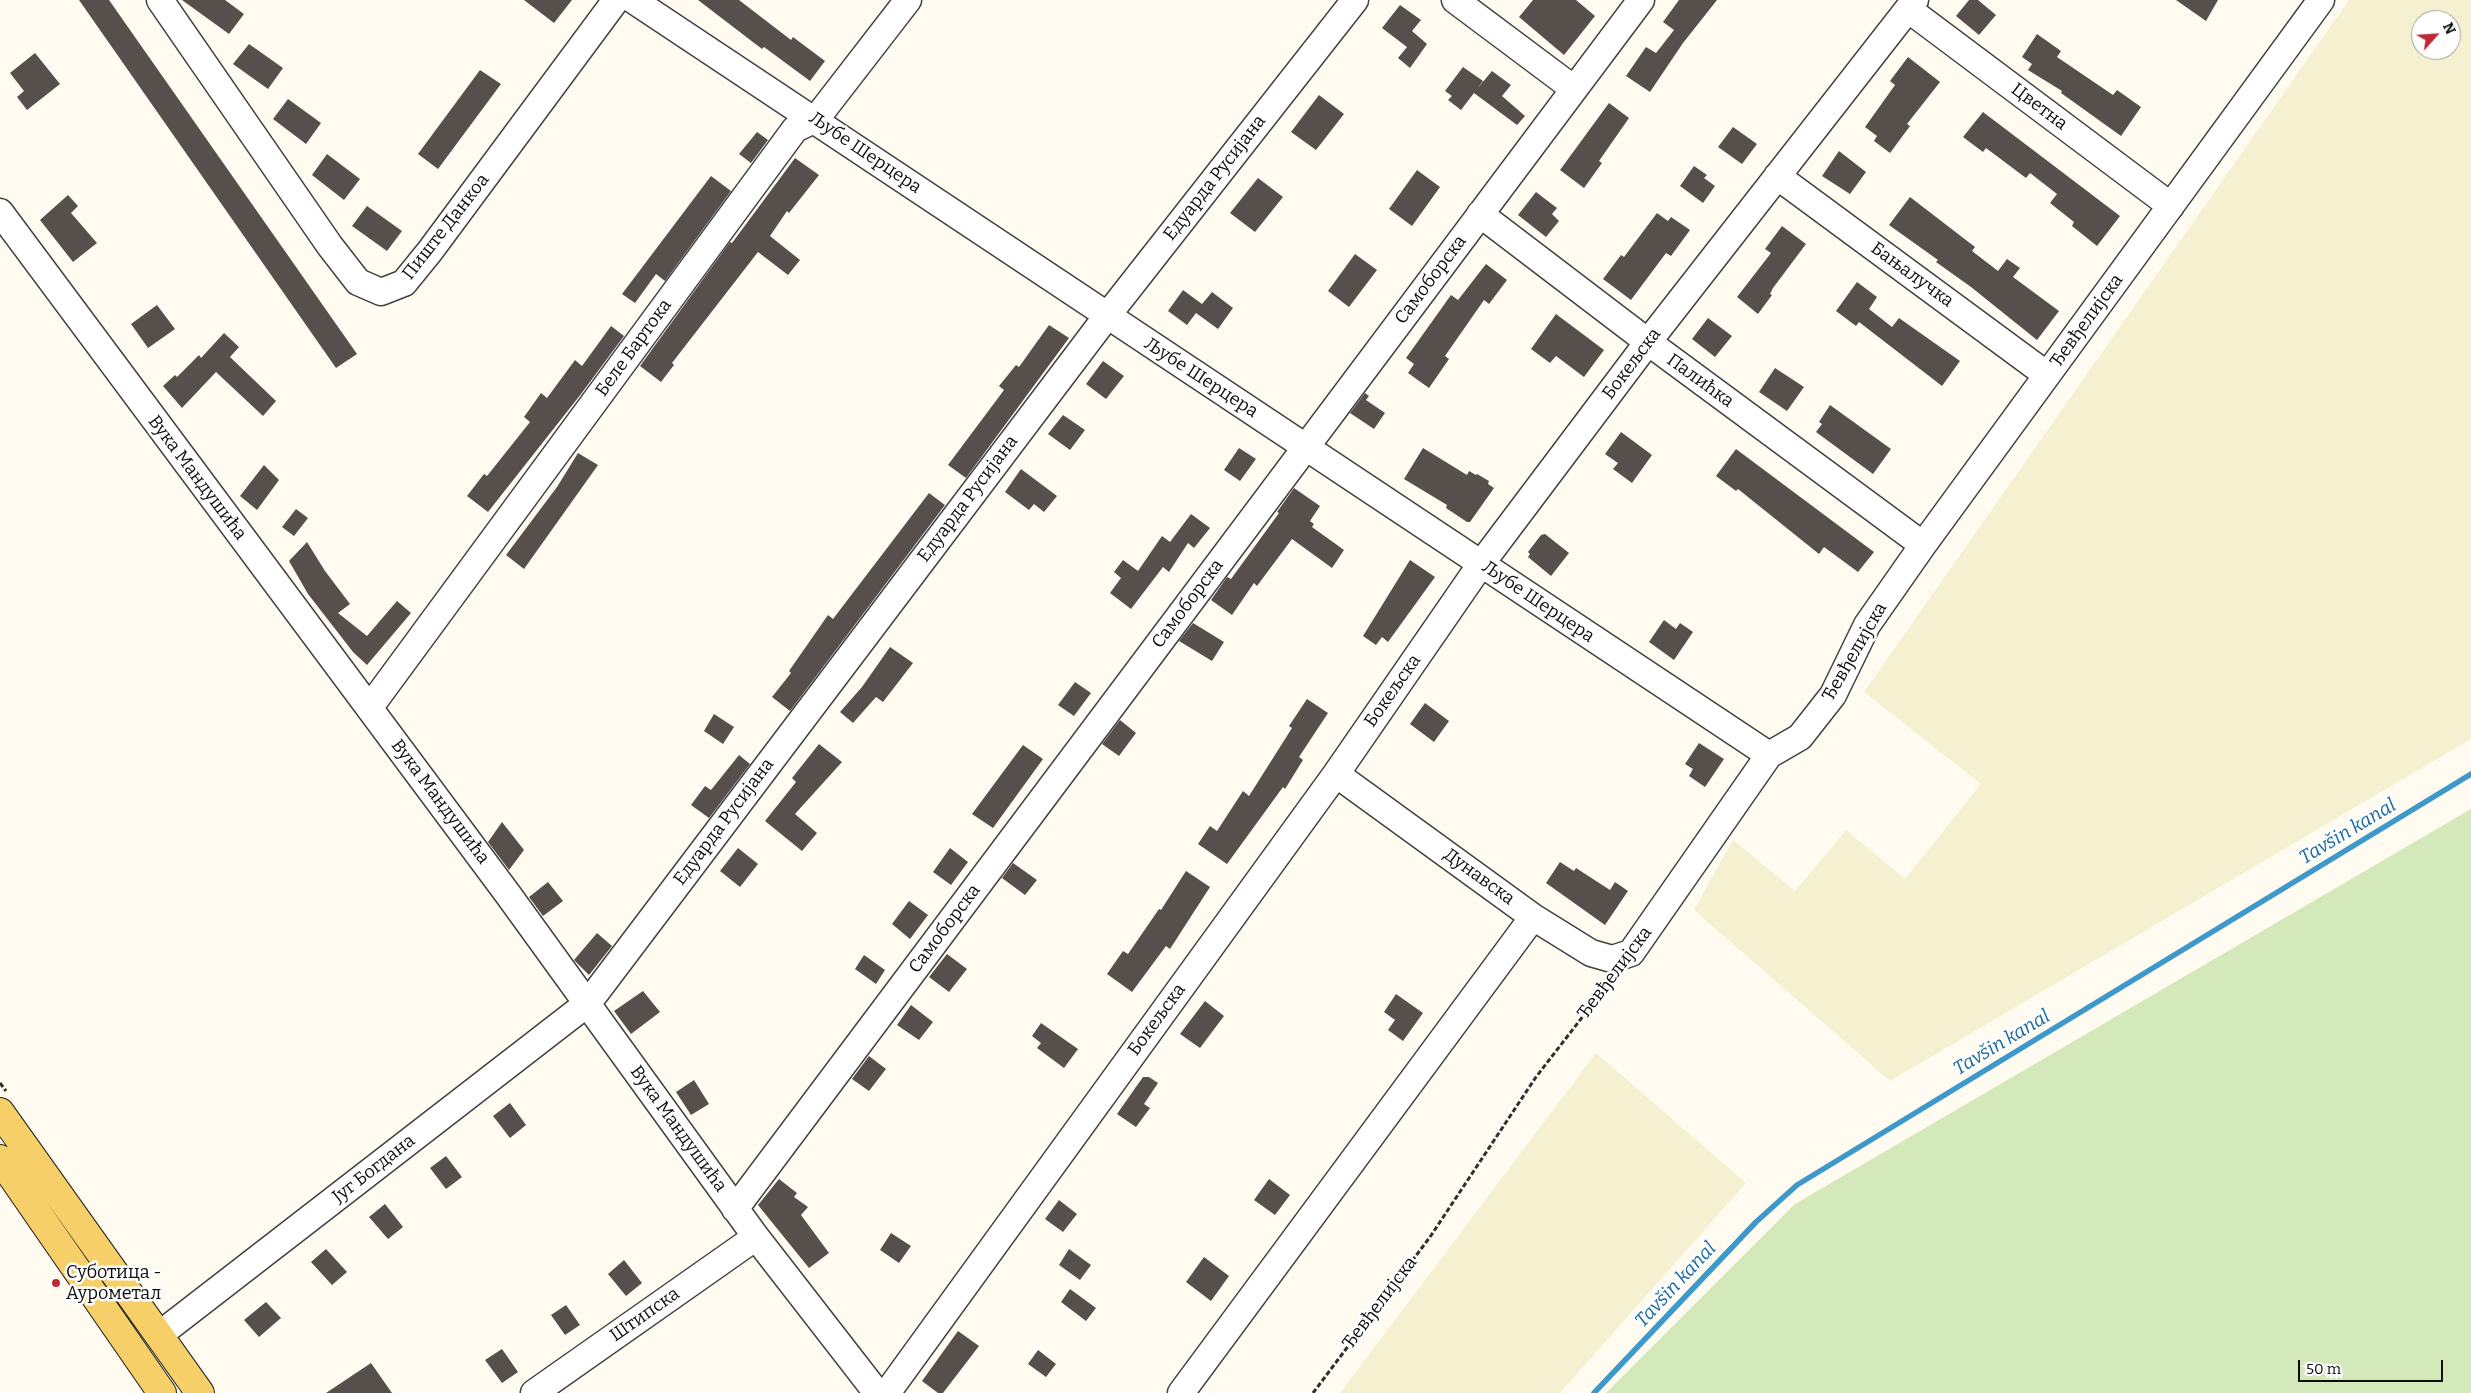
<!DOCTYPE html>
<meta charset="utf-8">
<style>
body{margin:0}
#map{position:relative;width:2471px;height:1393px;overflow:hidden;background:#fffbf0;font-family:Bitter,serif}
canvas{display:block}
.north{position:absolute;left:2411px;top:10px;width:50px;height:50px;box-sizing:border-box;background:#fff;border:1px solid #9f9f9f;border-radius:50%;rotate:64deg;font-size:14px;font-weight:700;line-height:20px;text-align:center;color:#0e0e0e}
.north::after{content:'';display:block;margin:auto;width:18px;height:22px;background:#bd2834;clip-path:polygon(50% 0,100% 100%,50% 72%,0 100%)}
.scale{position:absolute;left:2298px;top:1360px;width:145px;height:22px;box-sizing:border-box;border:2px solid #0e0e0e;border-top:0;padding-left:6px;font-size:15px;line-height:18px;white-space:nowrap;color:#0e0e0e;-webkit-text-stroke:4px #fff;paint-order:stroke}
</style>
<div id="map">
<canvas width="2471" height="1393"></canvas>
<div class="north">N</div>
<div class="scale">50 m</div>
</div>
<script>
const ctx = document.querySelector('canvas').getContext('2d');
ctx.lineJoin = 'round';
function paint(path, color) {
  ctx.fillStyle = color;
  ctx.fill(path, 'evenodd');
}
function toPath(rows) {
  const path = new Path2D();
  for (const r of rows) {
    path.moveTo(r[0], r[1]);
    for (let i = 2; i < r.length; i += 2) path.lineTo(r[i], r[i + 1]);
  }
  return path;
}
function stroke(path, color, width, dash) {
  ctx.strokeStyle = color;
  ctx.lineWidth = width;
  ctx.lineCap = dash ? 'butt' : 'round';
  ctx.setLineDash(dash || []);
  ctx.stroke(path);
}
function drawText(font, color, halo, rows, align = 'center') {
  ctx.font = font + ' Bitter,serif';
  ctx.lineWidth = 5;
  ctx.setLineDash([]);
  ctx.textBaseline = 'middle';
  ctx.strokeStyle = halo;
  ctx.fillStyle = color;
  for (const [text, x, y, turn = 0] of rows) {
    ctx.save();
    ctx.translate(x, y);
    ctx.rotate((+turn || 0) * Math.PI / 180);
    ctx.textAlign = isNaN(turn) ? turn : align;
    if (halo) ctx.strokeText(text, 0, 0);
    ctx.fillText(text, 0, 0);
    ctx.restore();
  }
}
const farmland = toPath([
 [2349,0,2471,0,2471,739,1890,1081,1694,910,1733,840,1795,891,1846,830,1905,879,1981,784,1864,692],
 [2421,20,2451,20,2451,50,2421,50],
 [1596,1053,1746,1183,1560,1393,1340,1393]
]);
const green = toPath([
 [2471,809,2471,1393,1606,1393,1795,1204]
]);
const stream = toPath([
 [1594,1393,1756,1222,1797,1185,2471,774]
]);
const building = toPath([
 [79,0,109,0,357,354,336,368],
 [182,0,225,0,244,14,229,34],
 [524,0,572,0,554,23],
 [698,0,739,0,791,40,793,37,825,61,810,81,764,47,762,49],
 [1533,0,1576,0,1595,16,1564,55,1519,17],
 [1679,0,1717,0,1683,43,1650,92,1626,76,1646,47,1656,53,1674,30,1663,22],
 [1969,0,1978,0,1996,15,1979,35,1956,16],
 [2176,0,2218,0,2206,21],
 [1400,5,1421,20,1412,31,1427,44,1410,68,1398,58,1407,47,1382,28],
 [2037,34,2061,51,2057,57,2113,95,2117,90,2141,107,2121,136,2061,93,2062,91,2028,70,2032,64,2022,57],
 [249,44,283,68,268,89,233,64],
 [35,53,60,84,27,110,17,97,24,91,10,73],
 [1908,57,1940,82,1907,124,1910,126,1890,153,1874,141,1877,136,1865,127,1895,85,1890,81],
 [1463,67,1483,81,1477,89,1492,71,1511,85,1502,96,1525,116,1517,125,1474,93,1461,110,1448,100,1452,96,1445,91],
 [480,70,501,84,438,169,418,154],
 [1319,95,1344,114,1316,150,1291,132],
 [288,99,321,123,306,144,273,119],
 [1609,103,1629,118,1599,161,1602,163,1584,188,1560,170],
 [1983,112,2120,216,2097,246,2072,226,2074,222,2050,203,2057,194,2030,173,2026,178,1986,148,1983,152,1963,137],
 [1733,127,1757,144,1742,164,1718,147],
 [757,132,768,140,751,163,739,154],
 [1839,151,1866,172,1850,194,1822,176],
 [327,154,360,179,344,200,312,175],
 [795,158,819,175,789,213,787,211,770,236,800,260,788,275,758,252,672,363,674,365,661,382,640,366,730,242,732,243],
 [1694,166,1707,175,1704,178,1715,186,1703,203,1680,186],
 [1417,170,1440,187,1412,226,1389,209],
 [711,176,731,191,665,281,656,274,635,303,622,294],
 [1258,178,1283,197,1255,232,1230,213],
 [1536,192,1557,208,1552,214,1559,221,1546,237,1518,215],
 [68,195,78,206,71,213,97,243,73,262,40,220],
 [1910,197,1975,247,1972,251,1998,271,2007,259,2020,268,2013,277,2059,311,2037,340,1971,287,1936,262,1938,260,1889,225],
 [367,206,402,231,387,251,352,226],
 [1657,213,1668,221,1671,217,1690,230,1671,256,1666,253,1631,300,1603,279,1621,255,1624,257],
 [1782,226,1806,244,1773,288,1770,294,1772,295,1758,314,1737,297,1771,253,1765,249],
 [1355,254,1377,270,1349,307,1328,291],
 [1486,264,1507,280,1489,304,1484,300,1445,356,1449,359,1429,388,1408,373,1414,364,1406,358,1451,295,1458,300],
 [1857,282,1877,297,1869,309,1892,327,1899,318,1960,361,1942,386,1859,322,1856,326,1836,311],
 [1183,290,1202,304,1212,292,1233,308,1218,329,1196,313,1202,305,1187,325,1168,311],
 [157,305,175,329,148,348,131,324],
 [1556,314,1604,350,1584,377,1556,356,1550,363,1531,349],
 [1708,318,1732,336,1715,357,1692,339],
 [1049,325,1069,338,966,478,948,465,1004,390,999,386,1016,365,1019,367],
 [611,326,624,336,581,394,488,512,467,496,484,474,487,476,530,422,524,417,541,393,547,398,575,360,582,366],
 [224,333,239,347,230,357,276,401,263,416,216,372,182,408,163,386,175,375,177,377,199,355,201,358],
 [1103,361,1124,376,1106,399,1086,384],
 [1775,368,1804,387,1787,411,1759,392],
 [1365,393,1369,396,1366,400,1385,413,1374,429,1350,413],
 [1830,405,1891,449,1873,474,1816,432,1822,424,1819,422],
 [1063,415,1085,430,1070,450,1048,434],
 [1621,432,1652,455,1632,483,1613,469,1618,463,1605,454],
 [1239,448,1256,459,1240,481,1224,470],
 [1423,448,1467,475,1469,471,1476,475,1477,474,1489,481,1488,484,1494,488,1470,522,1467,522,1446,508,1447,505,1404,479],
 [1736,449,1874,552,1858,572,1824,547,1819,554,1738,489,1736,491,1716,476],
 [578,453,598,465,524,569,506,555,557,487],
 [264,465,279,480,257,510,240,496],
 [1021,469,1057,496,1044,512,1034,504,1029,510,1005,492],
 [1294,488,1320,506,1310,521,1314,524,1312,527,1344,550,1332,568,1292,539,1257,586,1254,583,1232,615,1211,600,1227,577,1231,579,1279,513,1277,512],
 [929,493,945,505,790,711,772,697,791,673,789,671,828,615,833,619],
 [296,509,308,518,294,536,282,527],
 [1191,514,1210,528,1194,548,1188,543,1169,572,1163,567,1131,609,1110,593,1121,578,1114,572,1123,560,1138,571,1162,536,1170,542],
 [1545,534,1569,553,1551,576,1528,557,1530,554,1528,552,1541,535],
 [307,542,325,571,350,604,338,613,367,636,397,601,411,613,367,665,353,652,308,594,289,561],
 [1410,560,1435,577,1388,642,1382,637,1376,645,1363,636],
 [1664,620,1676,629,1680,623,1693,632,1674,660,1649,642],
 [1193,623,1224,642,1212,661,1179,641],
 [890,647,913,663,883,702,876,697,853,723,840,712,862,687],
 [1075,682,1091,693,1074,716,1058,705],
 [1307,699,1328,713,1299,757,1303,760,1285,789,1283,787,1227,864,1198,844,1210,826,1217,831,1243,791,1249,796,1292,728,1289,726],
 [1425,703,1449,721,1434,742,1410,724],
 [714,714,734,727,723,744,704,731],
 [1120,720,1136,733,1119,756,1102,744],
 [1699,743,1724,759,1705,787,1689,776,1693,769,1685,764],
 [819,744,842,762,795,814,817,833,802,851,765,821,796,782,792,778],
 [1023,745,1043,759,993,828,972,814],
 [739,755,750,764,709,818,691,805,705,786,711,790],
 [502,822,524,850,509,870,488,842],
 [738,848,758,864,740,887,720,871],
 [950,848,968,862,951,885,933,872],
 [1560,862,1574,871,1576,868,1610,890,1615,882,1628,891,1605,925,1546,883],
 [1013,863,1037,880,1025,895,1002,878],
 [1186,871,1210,887,1170,949,1166,946,1132,992,1107,974,1123,951,1128,954,1159,909,1161,910],
 [548,882,563,901,543,916,529,897],
 [909,901,928,915,910,939,892,924],
 [597,933,612,946,589,975,574,960],
 [947,954,967,969,949,992,929,977],
 [864,955,885,970,876,984,855,969],
 [643,991,660,1012,631,1034,614,1011],
 [1396,994,1423,1013,1403,1041,1388,1030,1395,1020,1384,1012],
 [1205,1001,1224,1016,1200,1048,1180,1034],
 [911,1005,933,1022,919,1040,897,1025],
 [1041,1023,1078,1049,1064,1068,1037,1048,1041,1043,1032,1036],
 [869,1056,886,1069,869,1091,852,1079],
 [1143,1077,1149,1077,1158,1083,1144,1104,1150,1108,1136,1127,1117,1114],
 [694,1080,709,1104,691,1115,676,1092],
 [510,1103,526,1125,510,1138,493,1116],
 [446,1156,462,1177,446,1189,430,1168],
 [779,1179,797,1193,794,1197,808,1207,801,1215,829,1253,809,1268,758,1205],
 [1269,1179,1290,1195,1275,1215,1254,1200],
 [1059,1200,1077,1214,1063,1232,1045,1219],
 [385,1204,403,1227,388,1239,369,1217],
 [891,1233,911,1246,899,1263,880,1250],
 [326,1249,347,1272,332,1285,311,1262],
 [1069,1249,1091,1265,1080,1280,1059,1265],
 [1204,1257,1229,1276,1211,1301,1186,1282],
 [624,1260,642,1283,626,1296,608,1274],
 [1070,1289,1096,1308,1086,1321,1061,1302],
 [266,1302,281,1318,259,1337,244,1320],
 [566,1305,580,1325,565,1335,551,1315],
 [958,1331,979,1346,943,1393,938,1393,922,1381],
 [502,1349,518,1372,502,1383,485,1360],
 [1038,1350,1056,1364,1046,1377,1028,1364],
 [371,1363,392,1393,326,1393]
]);
const path = toPath([
 [0,1083,6,1091],
 [1313,1393,1430,1237,1536,1077,1611,980]
]);
const minor = toPath([
 [160,0,330,246,358,282,381,292,404,283,430,251,616,0],
 [633,0,1769,755],
 [1455,0,1574,89],
 [1908,9,2171,206],
 [1777,176,2047,375],
 [0,212,507,893,756,1237,877,1393],
 [1480,214,1648,342,1923,545],
 [370,707,795,129,816,119,908,0],
 [1336,774,1533,917,1591,953,1612,959,1631,953,1769,755,1800,737,1833,695,1867,625,1923,545,2321,0],
 [735,1209,1641,0],
 [159,1335,588,1003,1107,316,1355,0],
 [534,1393,756,1237],
 [887,1393,1336,774,1481,564,1648,342,1915,0],
 [1181,1393,1533,917]
]);
const major = toPath([
 [0,1112,200,1393],
 [0,1159,162,1393]
]);
const markers = [
 [56,1283,5,"#bd2834"]
];
const streetNames = [
 ["Цветна",2039,107,37],
 ["Љубе Шерцера",865,153,34],
 ["Едуарда Русијана",1215,178,-52],
 ["Пиште Данкоа",446,227,-52],
 ["Бањалучка",1912,275,36],
 ["Самоборска",1431,280,-53],
 ["Ђевђелијска",2087,321,-54],
 ["Беле Бартока",634,348,-54],
 ["Бокељска",1632,364,-53],
 ["Љубе Шерцера",1201,378,33],
 ["Палићка",1700,381,36],
 ["Вука Мандушића",197,478,53],
 ["Едуарда Русијана",968,499,-53],
 ["Љубе Шерцера",1538,602,34],
 ["Самоборска",1188,604,-53],
 ["Ђевђелијска",1855,652,-60],
 ["Бокељска",1393,691,-55],
 ["Вука Мандушића",440,802,53],
 ["Едуарда Русијана",724,822,-53],
 ["Дунавска",1479,877,36],
 ["Самоборска",945,929,-53],
 ["Ђевђелијска",1615,973,-53],
 ["Бокељска",1157,1020,-54],
 ["Вука Мандушића",678,1129,54],
 ["Југ Богдана",374,1169,-38],
 ["Ђевђелијска",1380,1303,-53],
 ["Штипска",645,1315,-35]
];
const poiNames = [
 ["Суботица -",66,1273],
 ["Аурометал",66,1294]
];
const waterNames = [
 ["Tavšin kanal",2348,832,-31],
 ["Tavšin kanal",2002,1043,-31],
 ["Tavšin kanal",1676,1285,-47]
];
paint(farmland, '#f4f0d0');
paint(green, '#d4e9ba');
stroke(stream, '#3d98cb', 5.5);
paint(building, '#574f4b');
stroke(minor, '#414141', 29);
stroke(major, '#1f1f1f', 30);
stroke(path, '#303030', 3, [5, 2.5]);
stroke(minor, '#fff', 26);
stroke(major, '#f6cf68', 28);
for (const [x, y, r, color] of markers) {
  const dot = new Path2D();
  dot.arc(x, y, r, 0, 2 * Math.PI);
  ctx.fillStyle = color;
  ctx.fill(dot);
  stroke(dot, '#fff', 2);
}
drawText('18px', '#0e0e0e', '#fff', streetNames);
drawText('18px', '#0e0e0e', '#fff', poiNames, 'left');
drawText('italic 19px', '#19699f', '#fff', waterNames);
</script>
